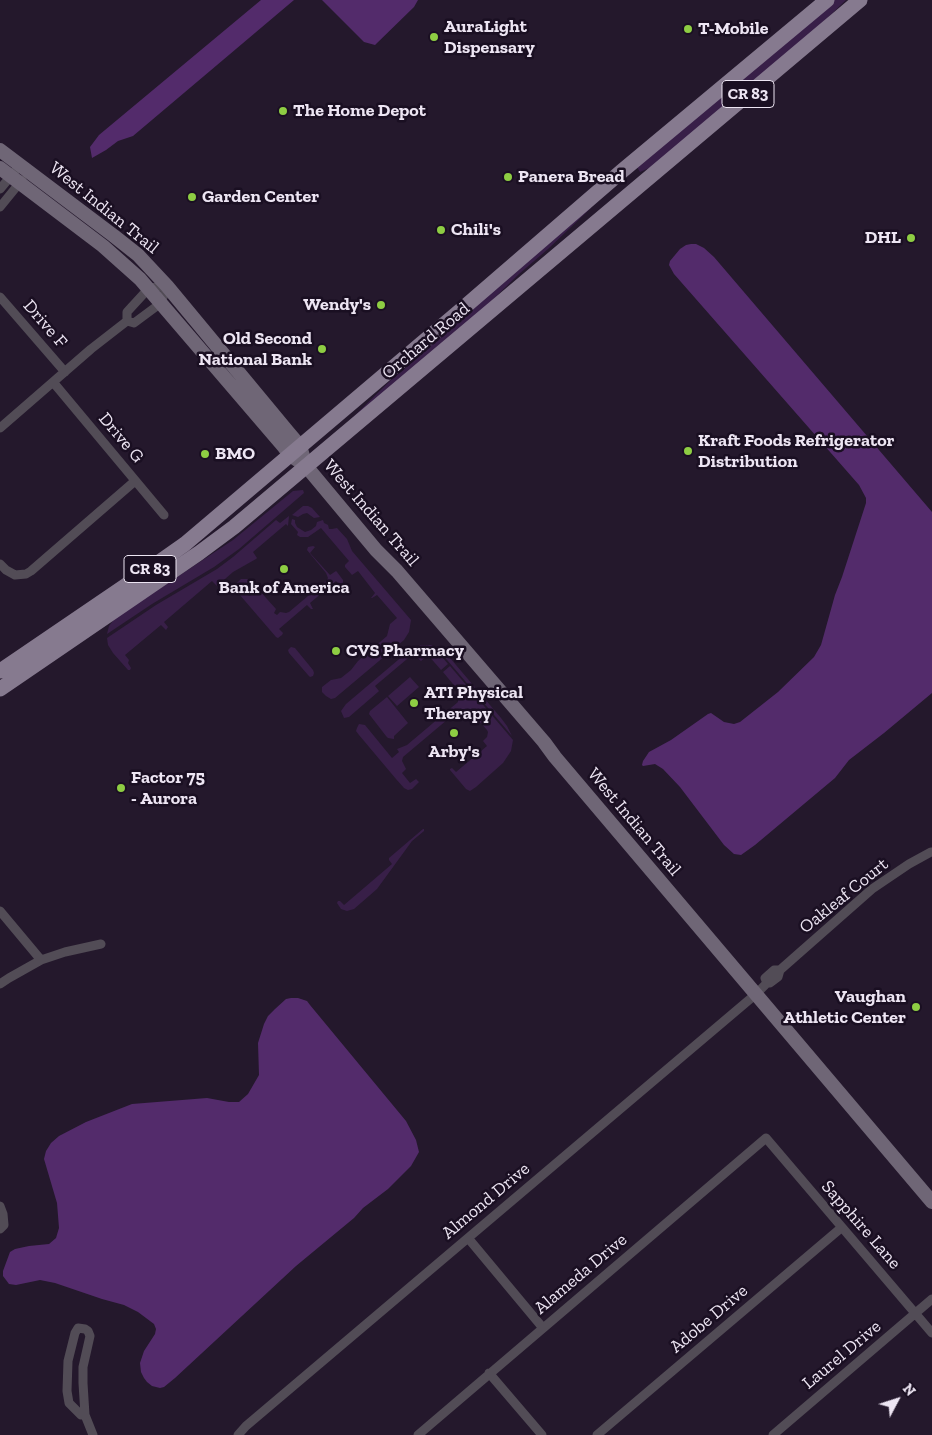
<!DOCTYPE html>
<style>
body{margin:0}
#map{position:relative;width:932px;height:1435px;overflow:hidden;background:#24182c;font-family:"Zilla Slab",serif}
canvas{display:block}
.north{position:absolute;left:872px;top:1375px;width:50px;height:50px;-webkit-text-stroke:4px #1a0f22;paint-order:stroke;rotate:50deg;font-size:14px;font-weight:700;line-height:20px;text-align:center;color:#ede5f3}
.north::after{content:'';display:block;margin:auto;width:18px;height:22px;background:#ede5f3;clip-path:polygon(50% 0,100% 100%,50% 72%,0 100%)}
</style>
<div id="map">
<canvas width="932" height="1435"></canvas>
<div class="north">N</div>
</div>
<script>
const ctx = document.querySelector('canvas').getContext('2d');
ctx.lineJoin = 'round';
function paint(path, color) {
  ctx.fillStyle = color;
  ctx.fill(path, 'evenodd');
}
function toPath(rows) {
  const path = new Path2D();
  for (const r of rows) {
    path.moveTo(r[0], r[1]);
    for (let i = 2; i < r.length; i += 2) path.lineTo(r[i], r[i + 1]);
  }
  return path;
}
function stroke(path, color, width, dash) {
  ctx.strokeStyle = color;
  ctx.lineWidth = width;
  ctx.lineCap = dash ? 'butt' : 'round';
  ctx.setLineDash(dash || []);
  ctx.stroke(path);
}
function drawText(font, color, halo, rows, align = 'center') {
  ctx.font = font + ' "Zilla Slab",serif';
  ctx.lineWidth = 5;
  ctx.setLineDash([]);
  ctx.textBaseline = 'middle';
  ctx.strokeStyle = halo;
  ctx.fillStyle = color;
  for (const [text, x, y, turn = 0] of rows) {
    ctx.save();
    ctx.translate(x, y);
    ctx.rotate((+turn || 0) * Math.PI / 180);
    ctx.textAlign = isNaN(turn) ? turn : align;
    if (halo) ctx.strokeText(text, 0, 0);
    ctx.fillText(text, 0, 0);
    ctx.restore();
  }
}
const green = toPath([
 [834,0,846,0,815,30,656,165,640,172,637,167],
 [589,207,591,208,548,249,519,274,474,318,341,429,391,380,408,366,452,323],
 [303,490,304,493,239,549,214,567,152,604,107,634,109,626,115,618,233,540,293,491],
 [303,506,308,506,312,508,320,517,314,518,307,513,303,514,298,517,292,515],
 [289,516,288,526,286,524,253,552,257,558,256,559,233,572,217,586,212,581,164,622,168,627,166,630,161,625,125,655,129,660,128,663,131,668,130,670,128,670,113,653,108,645,107,638,156,605,217,569,233,557,276,520,280,523],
 [292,519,295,520,295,523,297,527,305,532,311,530,316,526,317,522,323,520,324,523,328,525,329,529,332,529,337,528,347,539,352,551,411,620,409,632,404,640,335,698,331,699,326,696,322,692,322,687,331,680,341,678,351,670,358,661,387,636,390,624,397,618,377,595,372,598,371,598,375,593,358,571,352,575,345,567,345,565,349,561,321,528,308,537,300,537,297,535,298,532,291,524],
 [313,546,315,547,310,553,330,575,336,571,337,572,343,580,343,583,340,586,336,581,310,603,313,609,311,609,307,605,279,629,283,633,282,635,278,638,276,637,239,594,236,589,237,583,241,579,249,579,276,609,274,613,277,615,280,612,286,613,289,612,327,580,328,578,326,573,307,550,308,547],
 [421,645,432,645,448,664,441,670,428,655,421,661,413,654,375,686,379,691,378,692,349,717,344,718,341,711,346,704,411,649],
 [291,647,295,648,313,670,314,673,313,676,310,677,308,675,289,653,288,650],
 [436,647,445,652,501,718,507,726,512,736],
 [450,666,513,740,511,751,503,763,476,787,470,791,466,789,450,770,450,769,452,768,456,772,487,746,483,741,487,737,488,732,487,730,470,711,467,709,460,709,403,757,402,761,406,769,402,773,410,783,416,779,419,782,412,789,408,790,404,788,396,779,359,735,356,731,357,728,359,724,365,725,392,758,399,752,397,749,407,745,458,702,458,699,462,695,443,672],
 [410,677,419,687,397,706,388,696],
 [387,697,408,723,394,736,394,739,388,738,386,736,369,714,370,711],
 [423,829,424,829,424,831,412,841,404,852,377,889,354,909,347,911,341,909,337,903,338,901,340,901,344,905,392,864,389,860,389,858]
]);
const water = toPath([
 [261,0,294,0,133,136,118,141,106,150,92,158,90,147,99,135],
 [322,0,418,0,414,7,375,45,364,42],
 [691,244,696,244,704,248,714,257,932,512,932,693,884,733,849,760,835,778,755,845,741,855,734,854,724,845,680,787,663,769,655,764,643,766,642,765,643,761,649,752,671,740,708,714,711,713,724,722,734,724,740,722,778,692,814,657,821,645,835,595,842,577,866,503,866,498,859,485,674,274,669,265,670,261,680,249,686,245],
 [291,998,298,998,307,1001,310,1005,406,1121,416,1140,419,1152,411,1166,388,1189,363,1208,354,1218,296,1266,175,1378,164,1387,160,1388,152,1386,147,1382,144,1378,141,1372,140,1363,144,1351,155,1334,156,1329,154,1324,138,1312,124,1305,102,1299,55,1283,40,1280,16,1285,9,1284,3,1276,3,1271,10,1252,15,1249,29,1246,49,1244,56,1238,59,1228,57,1203,44,1159,46,1151,51,1143,59,1136,86,1122,132,1104,207,1098,229,1102,239,1102,248,1094,259,1075,258,1043,264,1024,268,1016,275,1009,286,999]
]);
const street = toPath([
 [0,189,20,165],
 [0,207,22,180],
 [167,286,161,303,134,323,127,321,127,312,149,288,167,286],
 [0,297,65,372],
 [53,382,164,515],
 [0,428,91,349,127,321],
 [0,564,6,570,15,575,26,574,31,571,135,481],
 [0,911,41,960],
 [767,983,765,978,774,970,780,970,872,889,909,864,931,852],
 [0,984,9,978,41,960,65,952,101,944],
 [0,1206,3,1214,4,1225,0,1229],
 [468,1238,543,1328],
 [489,1373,542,1435],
 [85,1415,81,1415,69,1403,67,1391,68,1361,75,1333,78,1328,85,1329,88,1331,90,1336,83,1367,83,1383,85,1415,93,1435],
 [238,1435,246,1426,756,994,767,983,770,983,778,977,780,970],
 [418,1435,766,1138,932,1333],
 [597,1435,841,1228],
 [773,1435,932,1299]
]);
const secondary = toPath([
 [0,150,114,236,138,255,167,286,288,432,300,446,303,456],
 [0,168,103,246,140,279,284,447,290,455,306,466,376,550,397,571,544,742,555,757,932,1202]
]);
const primary = toPath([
 [0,671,128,584,185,544,461,310,622,171,827,0],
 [0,689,199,553,234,527,860,0]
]);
const markers = [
 [688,29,5,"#8ecd43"],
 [434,37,5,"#8ecd43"],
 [283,111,5,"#8ecd43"],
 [508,177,5,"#8ecd43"],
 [192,197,5,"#8ecd43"],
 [441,230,5,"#8ecd43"],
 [911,238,5,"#8ecd43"],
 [381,305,5,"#8ecd43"],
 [322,349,5,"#8ecd43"],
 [688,451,5,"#8ecd43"],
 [205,454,5,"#8ecd43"],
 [284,569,5,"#8ecd43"],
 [336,651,5,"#8ecd43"],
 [414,703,5,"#8ecd43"],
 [454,733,5,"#8ecd43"],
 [121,788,5,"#8ecd43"],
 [916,1007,5,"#8ecd43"]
];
const shields = [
 [748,94,52],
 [150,569,52]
];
const shieldNames = [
 ["CR 83",748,94],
 ["CR 83",150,569]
];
const poiNames = [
 ["AuraLight",444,27],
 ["Dispensary",444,48],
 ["T-Mobile",698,29],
 ["The Home Depot",293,111],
 ["Panera Bread",518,177],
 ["Garden Center",202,197],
 ["Chili's",451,230],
 ["DHL",901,238,"right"],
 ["Wendy's",371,305,"right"],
 ["Old Second",312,339,"right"],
 ["National Bank",312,360,"right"],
 ["Kraft Foods Refrigerator",698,441],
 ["Distribution",698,462],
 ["BMO",215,454],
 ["Bank of America",284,588,"center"],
 ["CVS Pharmacy",346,651],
 ["ATI Physical",424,693],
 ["Therapy",424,714],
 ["Arby's",454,752,"center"],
 ["Factor 75",131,778],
 ["- Aurora",131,799],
 ["Vaughan",906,997,"right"],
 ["Athletic Center",906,1018,"right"]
];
const streetNames = [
 ["West Indian Trail",104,208,39],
 ["Drive F",45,324,49],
 ["Orchard Road",426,341,-40],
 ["Drive G",121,438,50],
 ["West Indian Trail",371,513,49],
 ["West Indian Trail",634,822,50],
 ["Oakleaf Court",844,896,-39],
 ["Almond Drive",486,1201,-40],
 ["Sapphire Lane",861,1225,49],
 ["Alameda Drive",581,1274,-40],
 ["Adobe Drive",709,1319,-40],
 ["Laurel Drive",842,1355,-40]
];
paint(green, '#381f48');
paint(water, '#532b6b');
stroke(street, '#524c56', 9);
stroke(secondary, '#6f6676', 14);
stroke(primary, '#867a8f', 15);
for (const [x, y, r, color] of markers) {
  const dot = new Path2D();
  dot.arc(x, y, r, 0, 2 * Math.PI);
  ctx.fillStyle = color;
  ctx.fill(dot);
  stroke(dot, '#1a0f22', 2);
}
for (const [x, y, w] of shields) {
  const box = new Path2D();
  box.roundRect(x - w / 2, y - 13.5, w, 27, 4);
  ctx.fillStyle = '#1a0f22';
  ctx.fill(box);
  stroke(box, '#ede5f3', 1);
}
drawText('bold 16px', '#ede5f3', null, shieldNames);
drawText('bold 18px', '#ede5f3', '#1a0f22', poiNames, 'left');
drawText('18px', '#ede5f3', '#1a0f22', streetNames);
</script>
